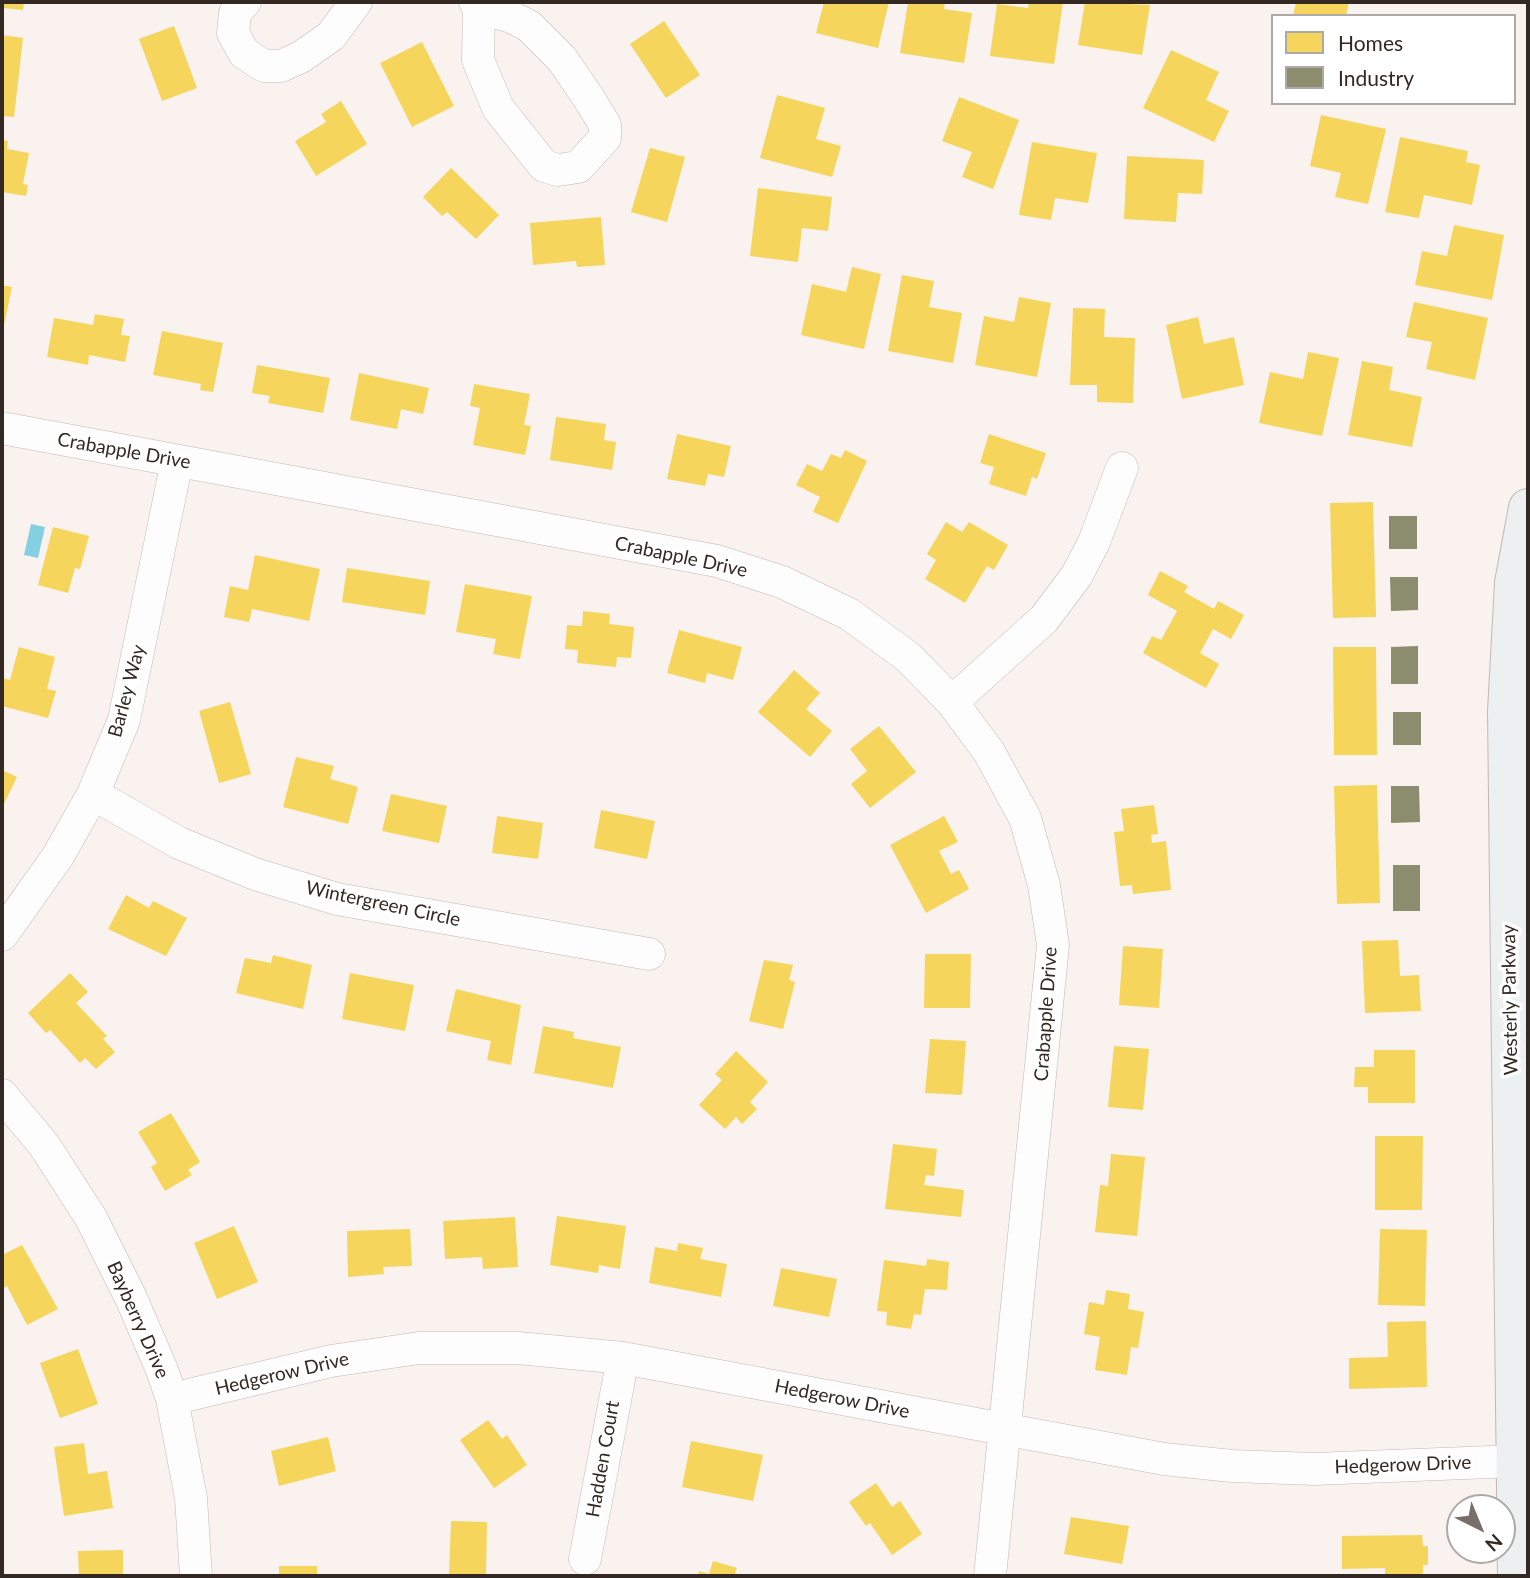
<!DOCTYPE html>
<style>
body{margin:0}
#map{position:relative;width:1530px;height:1578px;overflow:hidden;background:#faf2ef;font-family:Lato,sans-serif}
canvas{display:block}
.frame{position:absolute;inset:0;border:4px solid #342822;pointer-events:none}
.legend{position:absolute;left:1271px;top:14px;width:245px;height:91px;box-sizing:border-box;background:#fff;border:2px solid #aea9a7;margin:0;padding:9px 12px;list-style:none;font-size:21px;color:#342822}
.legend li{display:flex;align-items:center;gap:14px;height:35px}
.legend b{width:35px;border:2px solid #aea9a7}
.north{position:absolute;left:1446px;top:1494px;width:70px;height:70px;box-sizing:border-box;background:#fff;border:2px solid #aea9a7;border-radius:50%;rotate:137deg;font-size:19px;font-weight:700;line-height:28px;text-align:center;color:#342822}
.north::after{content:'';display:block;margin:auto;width:24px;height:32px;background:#796f6a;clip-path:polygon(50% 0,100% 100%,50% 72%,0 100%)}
</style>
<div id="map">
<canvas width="1530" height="1578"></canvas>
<div class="frame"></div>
<ul class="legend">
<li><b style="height:19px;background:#f6d55c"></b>Homes</li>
<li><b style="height:19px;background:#8c8c6e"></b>Industry</li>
</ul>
<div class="north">N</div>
</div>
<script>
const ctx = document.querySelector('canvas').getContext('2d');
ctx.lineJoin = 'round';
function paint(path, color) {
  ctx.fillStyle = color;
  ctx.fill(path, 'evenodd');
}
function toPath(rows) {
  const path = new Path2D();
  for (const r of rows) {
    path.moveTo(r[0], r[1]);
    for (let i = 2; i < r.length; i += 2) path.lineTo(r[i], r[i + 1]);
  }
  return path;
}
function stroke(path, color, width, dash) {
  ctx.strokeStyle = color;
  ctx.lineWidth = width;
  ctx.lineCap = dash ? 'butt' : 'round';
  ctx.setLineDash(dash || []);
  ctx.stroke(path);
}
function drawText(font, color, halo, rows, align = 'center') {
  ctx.font = font + ' Lato,sans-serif';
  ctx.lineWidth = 7;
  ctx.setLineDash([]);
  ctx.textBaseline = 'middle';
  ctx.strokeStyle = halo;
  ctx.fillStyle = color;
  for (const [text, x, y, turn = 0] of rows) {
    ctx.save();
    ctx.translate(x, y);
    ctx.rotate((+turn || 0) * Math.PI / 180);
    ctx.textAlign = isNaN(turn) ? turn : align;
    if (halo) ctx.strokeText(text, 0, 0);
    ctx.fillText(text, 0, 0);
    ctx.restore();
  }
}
const water = toPath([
 [31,524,45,527,38,558,24,555]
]);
const homes = toPath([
 [2,2,24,2,23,10,2,8],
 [824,2,889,2,878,48,816,33],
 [908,2,945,2,944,9,972,13,964,63,900,53],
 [1029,2,1063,2,1054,64,990,56,997,4,1028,8],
 [1085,2,1150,5,1142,55,1078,45],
 [1296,2,1349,2,1346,16,1293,16],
 [664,21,700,75,666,98,630,44],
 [174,26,197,88,162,101,139,39],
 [2,35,23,38,14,117,2,116],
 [422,42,454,106,412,127,380,63],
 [1171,50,1219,72,1206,100,1229,111,1214,142,1143,108],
 [777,95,825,108,816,139,841,146,832,177,760,158],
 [959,97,1019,120,993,189,962,177,972,152,942,141],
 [341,101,367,144,316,176,295,141,326,122,321,114],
 [1321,115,1386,129,1368,204,1335,197,1341,173,1310,166],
 [1400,137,1468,151,1466,162,1480,165,1472,205,1424,195,1419,218,1385,212],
 [2,140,8,141,7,149,29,153,23,184,28,185,26,196,2,192],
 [1032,142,1097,153,1088,203,1055,198,1051,220,1019,215],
 [650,148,685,157,667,222,631,212],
 [1127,156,1204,160,1202,194,1178,193,1176,222,1124,219],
 [451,168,499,215,476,239,447,212,442,216,423,197],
 [758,188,832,197,828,231,802,228,798,262,750,256],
 [601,217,605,265,577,267,576,261,533,265,530,223],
 [1454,225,1504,235,1492,300,1415,285,1422,251,1447,256],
 [852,267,881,274,864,349,801,335,812,284,846,292],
 [902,275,934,281,929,307,962,313,953,363,888,351],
 [2,285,12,287,3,330,2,329],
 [1019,297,1051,303,1037,377,975,365,984,316,1014,322],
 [1414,302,1488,318,1475,380,1426,369,1432,342,1406,337],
 [1073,308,1105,309,1104,337,1135,338,1133,403,1097,402,1097,385,1070,385],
 [95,314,124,319,121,335,130,336,125,362,89,355,88,365,47,357,54,318,93,325],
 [1198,317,1204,344,1234,337,1244,385,1182,399,1166,325],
 [162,331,223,343,213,392,200,390,201,384,153,375],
 [1308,352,1339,358,1322,436,1259,423,1270,372,1303,379],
 [1362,361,1393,367,1389,390,1422,397,1412,447,1348,435],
 [257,365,330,378,323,413,268,403,270,396,252,393],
 [359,373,429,388,423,414,401,409,397,429,350,420],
 [474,384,530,394,524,425,531,426,525,455,473,445,480,408,470,406],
 [556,417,606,424,604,440,616,442,612,470,550,460],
 [677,434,731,446,724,477,708,474,705,486,667,479],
 [989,434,1046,453,1037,479,1032,477,1026,496,989,484,994,467,980,463],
 [845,450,867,461,838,523,813,512,820,497,796,485,807,464,822,471,831,454,841,458],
 [1373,502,1376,617,1333,618,1330,503],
 [946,522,962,532,969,522,1008,545,994,570,987,566,965,603,925,579,936,560,927,554],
 [53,527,89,536,80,569,75,568,68,593,38,585],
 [255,555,320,569,309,621,252,609,249,622,224,617,230,586,248,590],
 [347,568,430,581,425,615,342,602],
 [1160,571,1188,586,1184,592,1214,609,1218,601,1244,615,1231,639,1213,629,1200,653,1219,664,1206,688,1143,653,1152,636,1161,640,1177,611,1148,595],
 [465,584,532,596,520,659,493,654,496,639,456,632],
 [583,611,610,614,609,624,634,627,631,658,617,657,616,667,577,663,578,650,565,649,567,625,582,626],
 [679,630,742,647,733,680,707,673,705,683,667,673],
 [19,647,55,657,47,689,56,691,48,718,2,706,2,678,10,680],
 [1333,647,1376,647,1377,755,1334,755],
 [794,670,820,693,806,709,832,731,810,757,758,712],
 [230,702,251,774,219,783,199,711],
 [879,726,916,772,870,808,851,784,867,771,850,749],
 [296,757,334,766,330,779,358,787,348,824,283,807],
 [2,770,17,777,2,808],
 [1377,785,1380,903,1337,904,1334,786],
 [391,794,447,806,439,843,382,831],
 [1154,805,1158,834,1151,835,1152,843,1166,841,1171,890,1133,894,1132,885,1120,886,1114,832,1124,831,1121,809],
 [601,810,655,821,647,859,594,848],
 [497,816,543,823,538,859,492,853],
 [944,816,958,842,939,851,951,874,959,870,969,889,926,913,890,845],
 [126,895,149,908,153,901,187,918,166,956,108,929],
 [1398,940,1400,976,1419,975,1421,1011,1365,1013,1362,941],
 [1123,946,1163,949,1159,1008,1119,1005],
 [925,954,971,954,970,1008,924,1008],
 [273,955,312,965,303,1009,236,993,245,958,271,963],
 [764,960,793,965,789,980,795,982,783,1029,749,1021],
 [70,973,88,992,76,1003,107,1036,103,1039,115,1052,96,1069,85,1058,80,1063,50,1030,46,1033,28,1013],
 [350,973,414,985,405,1031,342,1019],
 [456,989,521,1005,511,1065,487,1060,491,1041,446,1031],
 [543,1026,574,1032,573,1038,621,1047,613,1088,534,1073],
 [930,1039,966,1041,962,1095,925,1093],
 [1114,1046,1149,1049,1143,1110,1108,1107],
 [1374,1050,1415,1050,1415,1103,1368,1103,1368,1087,1354,1087,1355,1067,1374,1067],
 [736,1051,768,1082,750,1102,757,1109,742,1124,736,1117,725,1129,699,1105,722,1080,715,1074],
 [171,1113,200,1162,188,1170,192,1175,165,1191,151,1167,157,1163,138,1132],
 [1375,1136,1423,1136,1422,1210,1375,1210],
 [893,1144,937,1149,934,1176,926,1175,924,1185,964,1190,961,1217,885,1209],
 [1111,1154,1145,1157,1137,1236,1095,1232,1100,1185,1108,1186],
 [557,1216,626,1226,620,1269,599,1265,598,1273,550,1265],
 [515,1217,518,1267,483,1269,482,1257,445,1259,443,1221],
 [234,1226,258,1282,217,1299,194,1243],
 [410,1229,412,1266,383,1267,384,1274,348,1277,347,1231],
 [1380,1229,1427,1230,1425,1306,1378,1305],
 [678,1243,703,1248,700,1259,727,1264,721,1297,649,1283,655,1247,677,1251],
 [22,1245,58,1309,27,1325,7,1286,2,1289,2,1255],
 [927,1259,949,1262,947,1290,925,1289,921,1315,914,1314,911,1329,886,1325,887,1312,877,1311,884,1260,926,1266],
 [781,1268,837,1279,829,1317,773,1306],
 [1106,1290,1130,1294,1128,1309,1144,1312,1138,1348,1131,1347,1127,1375,1095,1370,1100,1337,1084,1334,1089,1302,1104,1305],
 [1426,1321,1427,1387,1349,1389,1349,1358,1388,1357,1387,1322],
 [78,1349,98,1404,60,1418,40,1363],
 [488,1420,502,1439,507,1435,527,1465,494,1488,460,1440],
 [328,1437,336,1471,279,1486,271,1451],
 [691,1441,763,1455,753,1501,682,1487],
 [84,1443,88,1474,107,1471,113,1508,64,1516,54,1447],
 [876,1483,892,1507,900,1501,922,1534,892,1555,870,1523,866,1526,849,1502],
 [1071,1517,1129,1526,1122,1564,1064,1554],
 [451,1521,487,1522,486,1576,449,1576],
 [1422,1535,1423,1546,1428,1546,1428,1565,1423,1565,1423,1576,1385,1576,1385,1568,1342,1569,1342,1536],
 [123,1550,123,1576,79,1576,78,1551],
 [713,1561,737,1568,734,1576,698,1576,699,1571,709,1574],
 [279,1566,317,1566,317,1576,279,1576]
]);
const industry = toPath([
 [1389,516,1417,516,1417,549,1389,549],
 [1390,577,1418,577,1418,610,1391,611],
 [1418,646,1418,684,1391,684,1391,647],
 [1393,712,1421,712,1421,745,1393,745],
 [1391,786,1419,786,1420,822,1391,823],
 [1393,865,1420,865,1420,911,1393,911]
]);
const minor = toPath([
 [245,2,235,13,233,33,244,53,264,66,281,66,301,57,331,36,356,2],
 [475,2,479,8,478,60,498,108,544,166,558,170,578,167,605,138,605,125,588,97,562,59,529,26,509,16,479,8],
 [2,428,717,561,782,582,849,614,908,657,952,702,989,752,1025,818,1044,885,1053,945,990,1576],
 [952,702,1044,619,1077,575,1094,542,1122,468],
 [93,794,179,843,255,874,337,899,649,954],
 [2,935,58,856,75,826,93,794,124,720,177,461],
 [2,1095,44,1145,91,1218,131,1298,162,1370,172,1399,191,1498,196,1576],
 [172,1399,331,1361,419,1348,518,1348,623,1358,1164,1459,1232,1466,1314,1469,1516,1461],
 [585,1559,623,1358]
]);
const secondary = toPath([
 [1517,1576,1507,711,1514,583,1528,508]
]);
const streetNames = [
 ["Crabapple Drive",124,451,10],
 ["Crabapple Drive",681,557,12],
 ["Barley Way",127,691,-75],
 ["Wintergreen Circle",383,904,12],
 ["Westerly Parkway",1510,1000,-91],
 ["Crabapple Drive",1046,1014,-86],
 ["Bayberry Drive",138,1320,66],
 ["Hedgerow Drive",282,1374,-13],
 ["Hedgerow Drive",842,1399,11],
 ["Hadden Court",603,1459,-80],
 ["Hedgerow Drive",1403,1465,-2]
];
paint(water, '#85d0e0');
paint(homes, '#f6d55c');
paint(industry, '#8c8c6e');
stroke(minor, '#c1b8b4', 33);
stroke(secondary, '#c1b8b4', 40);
stroke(minor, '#fefdfd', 32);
stroke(secondary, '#ecf0f1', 38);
drawText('19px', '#342822', '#fff', streetNames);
</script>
